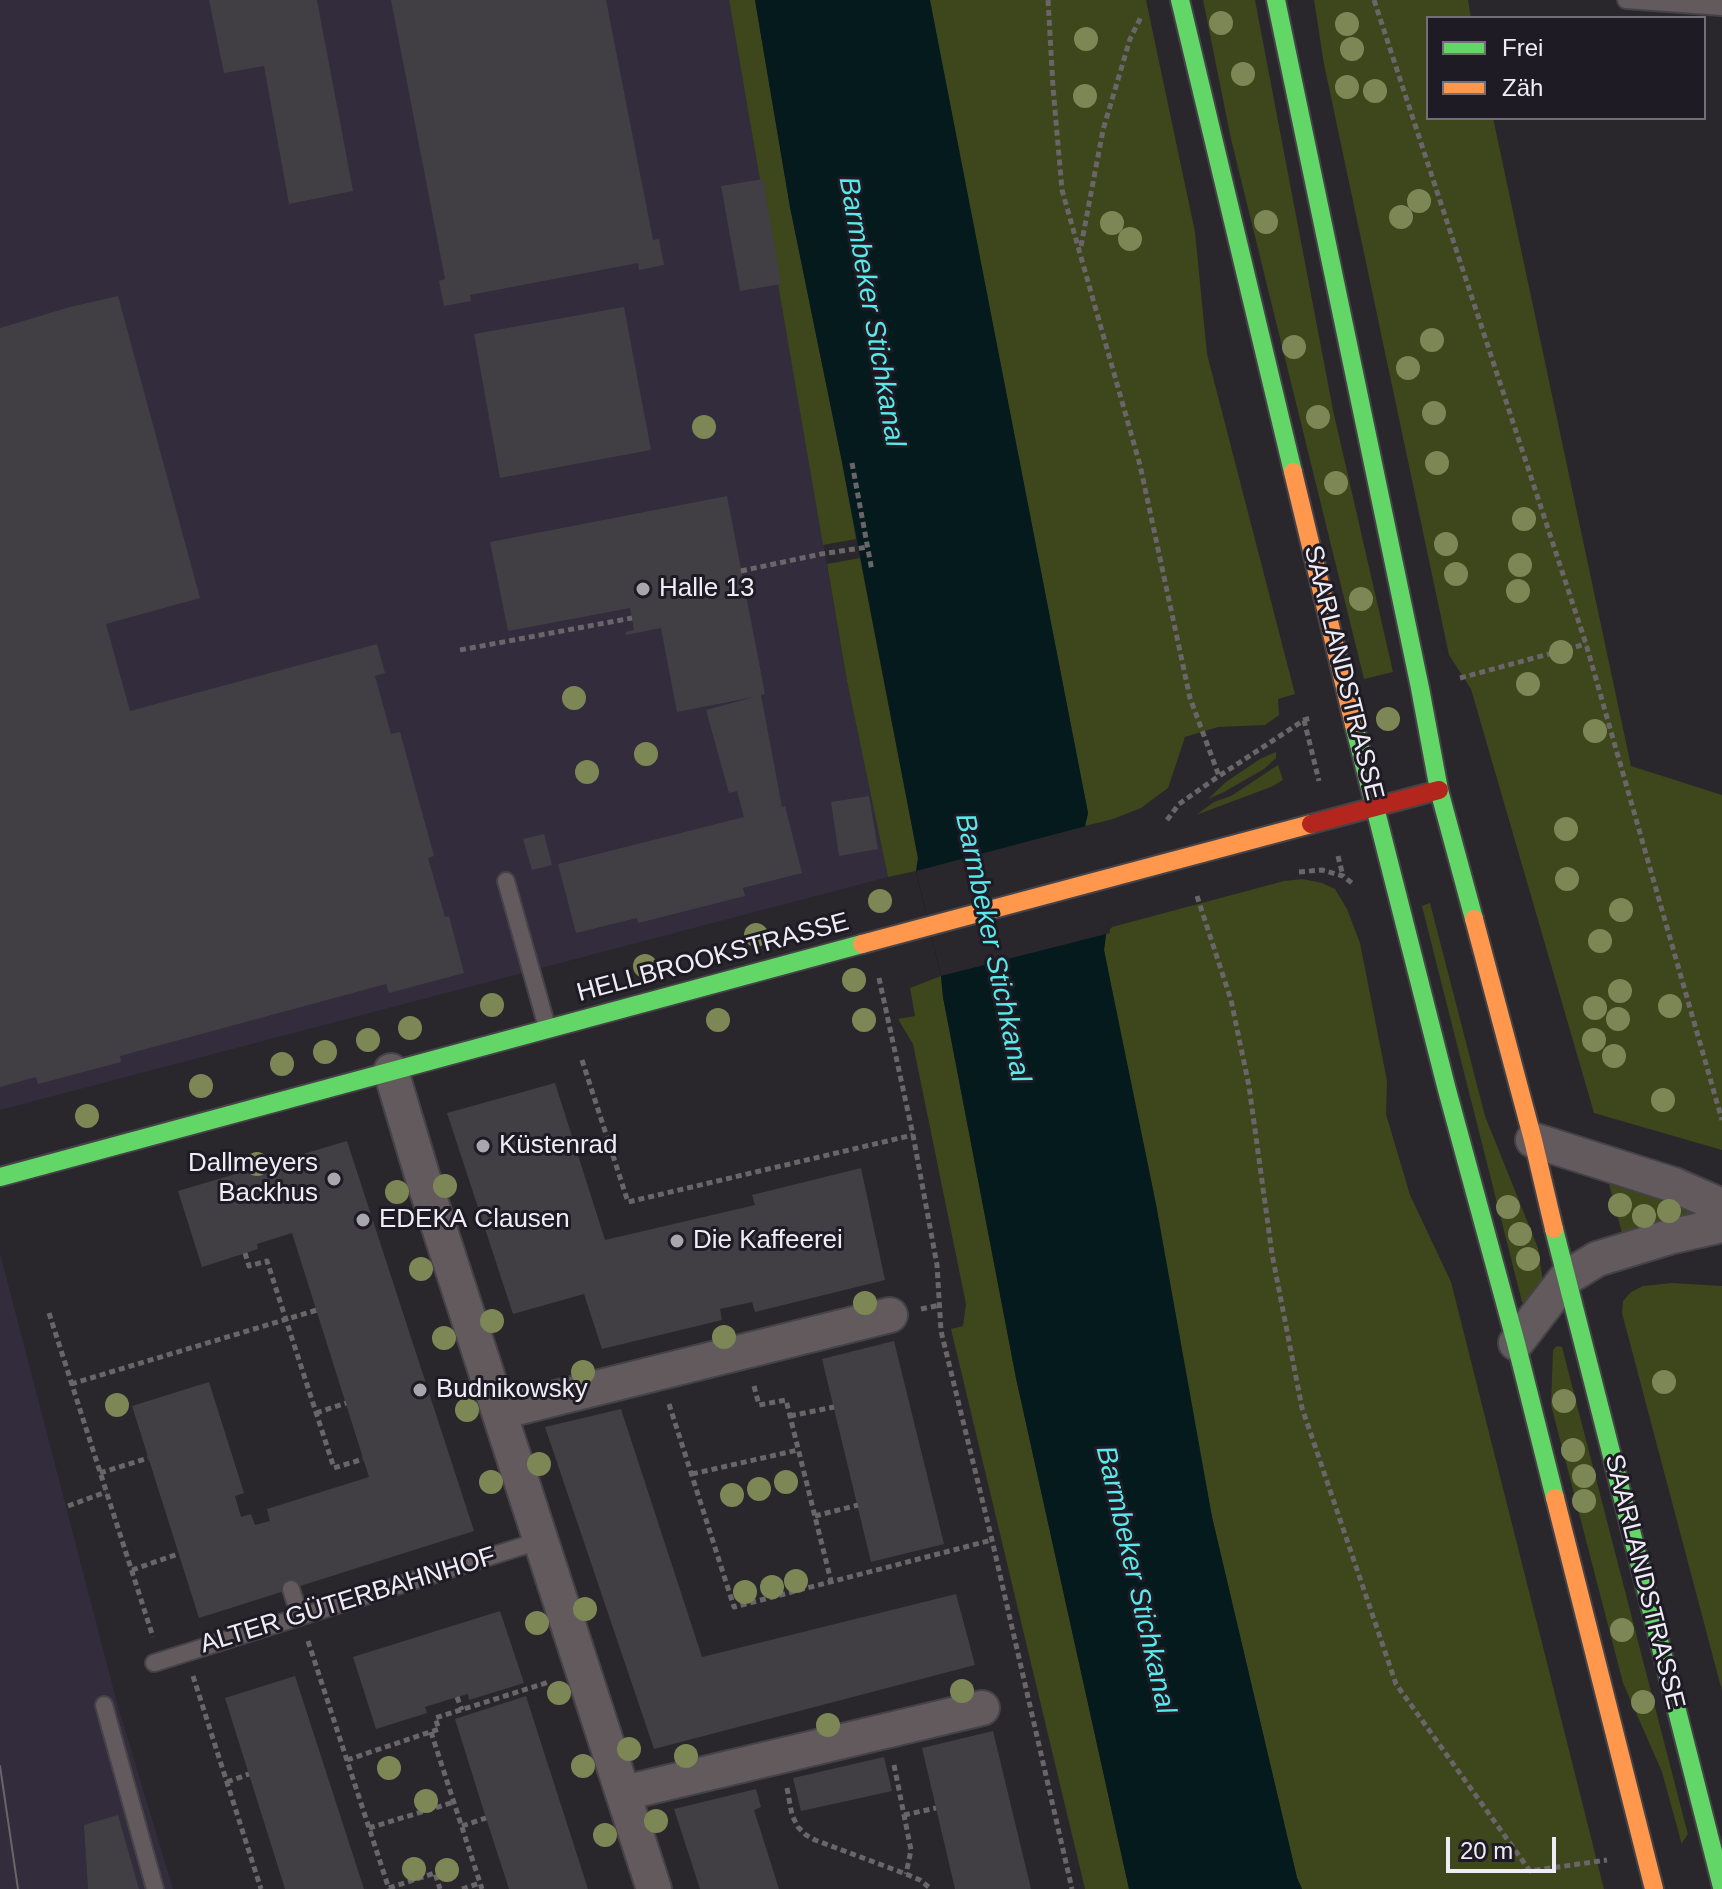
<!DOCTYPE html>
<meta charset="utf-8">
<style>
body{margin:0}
#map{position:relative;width:1722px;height:1889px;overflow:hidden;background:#29272c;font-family:Arial,sans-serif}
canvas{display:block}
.legend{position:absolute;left:1426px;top:16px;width:280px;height:104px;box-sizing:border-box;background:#1f1b25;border:2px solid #726f78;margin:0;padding:10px 14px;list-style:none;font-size:24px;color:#eeecf4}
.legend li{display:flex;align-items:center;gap:16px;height:40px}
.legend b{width:40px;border:2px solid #726f78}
.scale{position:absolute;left:1446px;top:1837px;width:110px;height:36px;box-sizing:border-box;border:4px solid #eeecf4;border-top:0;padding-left:10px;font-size:24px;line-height:28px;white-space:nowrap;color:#eeecf4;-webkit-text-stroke:6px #1f1b25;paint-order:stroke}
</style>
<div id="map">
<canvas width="1722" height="1889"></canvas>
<ul class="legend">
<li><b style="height:10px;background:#63d668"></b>Frei</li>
<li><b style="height:10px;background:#ff974d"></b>Zäh</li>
</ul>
<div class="scale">20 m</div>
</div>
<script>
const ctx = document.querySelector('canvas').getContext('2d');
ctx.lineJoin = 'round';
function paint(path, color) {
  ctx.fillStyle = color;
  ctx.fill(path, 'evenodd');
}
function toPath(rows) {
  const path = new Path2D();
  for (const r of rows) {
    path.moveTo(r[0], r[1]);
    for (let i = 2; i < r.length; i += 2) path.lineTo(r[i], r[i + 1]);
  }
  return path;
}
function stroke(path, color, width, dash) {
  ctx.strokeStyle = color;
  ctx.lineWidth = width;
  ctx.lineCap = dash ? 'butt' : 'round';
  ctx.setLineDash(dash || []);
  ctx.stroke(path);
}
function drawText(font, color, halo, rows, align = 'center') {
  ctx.font = font + ' Arial,sans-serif';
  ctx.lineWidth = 6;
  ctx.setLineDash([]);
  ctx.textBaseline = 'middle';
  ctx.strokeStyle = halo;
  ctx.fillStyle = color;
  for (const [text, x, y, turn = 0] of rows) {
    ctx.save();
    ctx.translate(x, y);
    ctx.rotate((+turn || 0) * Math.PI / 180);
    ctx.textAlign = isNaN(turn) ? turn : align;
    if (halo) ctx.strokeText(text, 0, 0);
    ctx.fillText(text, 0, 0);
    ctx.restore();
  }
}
const built = toPath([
 [0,0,729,0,847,681,888,877,0,1110],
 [0,1253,117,1703,173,1889,0,1889]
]);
const green = toPath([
 [729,0,755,0,790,207,842,462,856,539,823,545],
 [929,0,1146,0,1195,232,1207,354,1295,694,1278,699,1279,715,1265,725,1218,727,1185,737,1168,788,1141,808,1113,819,1085,826,1088,813],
 [1203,0,1255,0,1333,410,1393,672,1364,679,1231,139],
 [1314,0,1468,0,1471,18,1428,18,1428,118,1493,118,1631,766,1722,795,1722,1150,1594,1113,1471,689,1449,655,1324,64],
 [860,558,918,858,916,871,888,877,847,681,827,564],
 [1276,752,1276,758,1264,769,1224,792,1208,799,1226,782,1260,759],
 [1278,765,1283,780,1271,787,1196,815,1214,802,1231,796],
 [1302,879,1322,883,1335,889,1347,909,1360,943,1387,1081,1386,1114,1410,1195,1451,1282,1604,1889,1302,1889,1297,1878,1212,1517,1104,950,1106,934,1112,927,1284,881],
 [1430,903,1485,1116,1538,1248,1543,1282,1530,1305,1522,1302,1422,906],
 [941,976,943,997,1016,1378,1129,1889,1085,1889,951,1329,963,1326,966,1304,913,1044,898,1019,915,1016,910,988],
 [1609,1184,1696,1211,1699,1215,1658,1223,1622,1233],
 [1672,1283,1722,1286,1722,1691,1622,1313,1623,1301,1631,1292,1643,1286],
 [1557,1346,1562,1347,1702,1889,1694,1889,1662,1772,1623,1683,1551,1405,1553,1350]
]);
const water = toPath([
 [755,0,930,0,1088,813,1085,826,1106,934,1104,950,1156,1204,1212,1517,1297,1878,1302,1889,1129,1889,1016,1378,943,997,941,976,916,871,918,858,842,462,790,207]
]);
const pier = toPath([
 [1090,825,1110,933,941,976,916,871],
 [1722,1784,1722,1889,1648,1889,1669,1863,1719,1786]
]);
const building = toPath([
 [209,0,317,0,353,191,289,204,264,66,224,73],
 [391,0,606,0,653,240,659,239,664,265,639,270,638,263,470,295,471,301,444,306,439,281,445,279],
 [763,179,781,284,740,291,721,186],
 [118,296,200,598,106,624,130,711,377,644,385,673,375,676,391,734,400,732,434,856,428,858,445,917,449,916,464,973,389,993,386,984,120,1056,121,1062,38,1084,36,1077,0,1087,0,328,70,307],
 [624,307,651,450,500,478,474,334],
 [727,496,765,694,761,695,782,807,785,806,802,873,743,888,745,896,638,923,637,918,576,933,558,864,744,817,737,791,729,793,706,710,754,697,677,712,661,628,626,635,626,632,634,630,630,608,508,631,490,542],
 [869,796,878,849,839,856,831,802],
 [544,834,552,865,532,870,523,839],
 [555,1083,605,1240,755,1205,752,1195,861,1168,885,1280,755,1312,752,1302,720,1309,722,1320,602,1349,584,1294,513,1314,447,1113],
 [347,1141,474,1531,199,1618,132,1406,209,1382,244,1493,235,1496,241,1517,251,1514,255,1525,270,1521,267,1509,369,1477,292,1233,257,1244,258,1249,202,1267,178,1191],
 [894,1341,944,1544,871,1562,822,1359],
 [621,1409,702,1657,956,1594,975,1665,654,1749,545,1427],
 [500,1611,524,1683,469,1700,468,1694,457,1697,425,1707,427,1713,376,1729,353,1657],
 [295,1676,364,1889,285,1889,225,1698],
 [526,1696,533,1718,588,1889,509,1889,486,1818,455,1719],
 [993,1731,1031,1889,955,1889,922,1748],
 [884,1757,892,1791,801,1811,793,1778],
 [756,1789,761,1807,754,1810,779,1889,700,1889,674,1809],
 [118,1815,139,1889,88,1889,84,1825]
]);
const path = toPath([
 [1048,0,1053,87,1062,190,1140,465,1190,698,1219,776],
 [1374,0,1586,644,1722,1120],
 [1081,246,1103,130,1130,39,1141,17],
 [852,463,872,571],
 [741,571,821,554,868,547],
 [460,650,632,618],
 [1460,678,1586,644],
 [1304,720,1319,781],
 [1167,820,1179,804,1219,776,1304,720,1311,718],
 [1338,856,1343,876],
 [1299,872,1322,870,1343,876,1353,884],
 [1197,896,1231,1000,1249,1086,1272,1254,1302,1408,1396,1684,1530,1871,1607,1860],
 [879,978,913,1135,937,1265,941,1331,992,1540,1072,1889],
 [582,1060,628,1202,913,1135],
 [245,1253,249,1266,267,1261,334,1468,363,1459],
 [921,1309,940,1305],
 [49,1313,153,1637],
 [71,1384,317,1310],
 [754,1386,759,1405,786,1400,831,1581],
 [669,1404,734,1607,992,1540],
 [316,1413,346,1403],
 [790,1416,834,1407],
 [100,1473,148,1458],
 [692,1474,798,1450],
 [68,1506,106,1492],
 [815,1516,858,1505],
 [132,1570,178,1554],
 [308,1641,389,1889],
 [193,1676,261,1889],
 [457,1697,462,1710],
 [431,1732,482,1889],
 [347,1760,439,1729,435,1718,549,1682],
 [894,1765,911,1850,906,1874],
 [227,1782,249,1774],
 [787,1788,792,1815,798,1827,806,1835,815,1840,906,1874,920,1880,931,1889],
 [904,1815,936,1808],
 [462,1826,486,1818],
 [369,1828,454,1802],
 [389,1888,435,1873,440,1889],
 [462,1889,480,1883]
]);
const lane = toPath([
 [1626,0,1722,7],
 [506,881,547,1027],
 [291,1589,300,1617],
 [154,1663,542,1540],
 [104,1705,155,1889]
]);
const street = toPath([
 [391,1071,422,1175,654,1889],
 [1533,1140,1674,1185,1722,1206],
 [1516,1343,1566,1278,1597,1259,1669,1237,1722,1225],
 [500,1412,890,1315],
 [624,1793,982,1708]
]);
const fast = toPath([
 [1180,0,1293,472],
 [1276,0,1420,688,1439,790,1474,919],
 [1354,725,1447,1090,1516,1343,1555,1498],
 [0,1177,862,944],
 [1554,1229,1722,1887]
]);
const slow = toPath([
 [1293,472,1354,725],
 [1474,919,1533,1140,1554,1229],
 [862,944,1311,824],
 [1555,1498,1654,1889]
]);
const jam = toPath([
 [1311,824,1439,790]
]);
const tram = toPath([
 [0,1766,18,1889]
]);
const trees = [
 [1221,23],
 [1347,24],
 [1086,39],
 [1352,49],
 [1243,74],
 [1347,87],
 [1375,91],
 [1085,96],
 [1419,201],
 [1401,217],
 [1266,222],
 [1112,223],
 [1130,239],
 [1432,340],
 [1294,347],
 [1408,368],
 [1434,413],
 [1318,417],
 [704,427],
 [1437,463],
 [1336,483],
 [1524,519],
 [1446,544],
 [1520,565],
 [1456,574],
 [1518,591],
 [1361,599],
 [1561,652],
 [1528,684],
 [574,698],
 [1388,719],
 [1595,731],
 [646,754],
 [587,772],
 [1566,829],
 [1567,879],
 [880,901],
 [1621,910],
 [756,935],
 [1600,941],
 [645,966],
 [854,980],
 [1620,991],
 [492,1005],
 [1670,1006],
 [1595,1008],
 [1618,1019],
 [718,1020],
 [864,1020],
 [410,1028],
 [368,1040],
 [1594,1040],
 [325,1052],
 [1614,1056],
 [282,1064],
 [201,1086],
 [1663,1100],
 [87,1116],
 [257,1164],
 [445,1186],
 [397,1192],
 [1620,1205],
 [1508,1207],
 [1669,1211],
 [1644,1216],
 [1520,1234],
 [1528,1259],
 [421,1269],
 [865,1303],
 [492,1321],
 [724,1337],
 [444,1338],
 [583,1372],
 [1664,1382],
 [1564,1401],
 [117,1405],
 [467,1410],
 [1573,1450],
 [539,1464],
 [1584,1476],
 [491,1482],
 [786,1482],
 [759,1489],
 [732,1495],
 [1584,1501],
 [796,1581],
 [772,1587],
 [745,1592],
 [585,1609],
 [537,1623],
 [1622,1630],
 [962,1691],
 [559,1693],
 [1643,1702],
 [828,1725],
 [629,1749],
 [686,1756],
 [583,1766],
 [389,1768],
 [426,1801],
 [656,1821],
 [605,1835],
 [414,1869],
 [447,1870]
];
const markers = [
 [643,589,8,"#a9a7ae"],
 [483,1146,8,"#a9a7ae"],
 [334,1179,8,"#a9a7ae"],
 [363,1220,8,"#a9a7ae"],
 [677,1241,8,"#a9a7ae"],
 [420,1390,8,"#a9a7ae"]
];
const poiNames = [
 ["Halle 13",659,589],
 ["Küstenrad",499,1146],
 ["Dallmeyers",318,1164,"right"],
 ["Backhus",318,1194,"right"],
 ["EDEKA Clausen",379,1220],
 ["Die Kaffeerei",693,1241],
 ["Budnikowsky",436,1390]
];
const streetNames = [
 ["SAARLANDSTRASSE",1343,673,76],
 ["HELLBROOKSTRASSE",713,958,-15],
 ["SAARLANDSTRASSE",1644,1582,76],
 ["ALTER GÜTERBAHNHOF",348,1601,-17]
];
const waterNames = [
 ["Barmbeker Stichkanal",871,312,80],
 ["Barmbeker Stichkanal",992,948,78],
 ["Barmbeker Stichkanal",1135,1580,77]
];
paint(built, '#322c3c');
paint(green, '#3e461c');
paint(water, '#041a1c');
paint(pier, '#29272c');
paint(building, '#413f44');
stroke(lane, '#454347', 20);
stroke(street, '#454347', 38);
stroke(fast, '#454347', 22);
stroke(slow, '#454347', 22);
stroke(jam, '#454347', 22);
stroke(path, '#6a6568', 5, [6, 4]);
stroke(lane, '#635a5e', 16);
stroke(street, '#635a5e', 34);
stroke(fast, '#63d668', 18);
stroke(slow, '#ff974d', 18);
stroke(jam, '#b3261e', 18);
stroke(tram, '#6a6468', 2);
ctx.fillStyle = '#7d8755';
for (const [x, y] of trees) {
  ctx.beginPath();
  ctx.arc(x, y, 12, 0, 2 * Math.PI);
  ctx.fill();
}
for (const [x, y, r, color] of markers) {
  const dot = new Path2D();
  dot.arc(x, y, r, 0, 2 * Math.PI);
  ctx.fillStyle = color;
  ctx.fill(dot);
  stroke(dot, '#1f1b25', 3);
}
drawText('26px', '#eeecf4', '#1f1b25', poiNames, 'left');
drawText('26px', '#eeecf4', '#1f1b25', streetNames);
drawText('italic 28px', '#58e9ea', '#1f1b25', waterNames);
</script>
